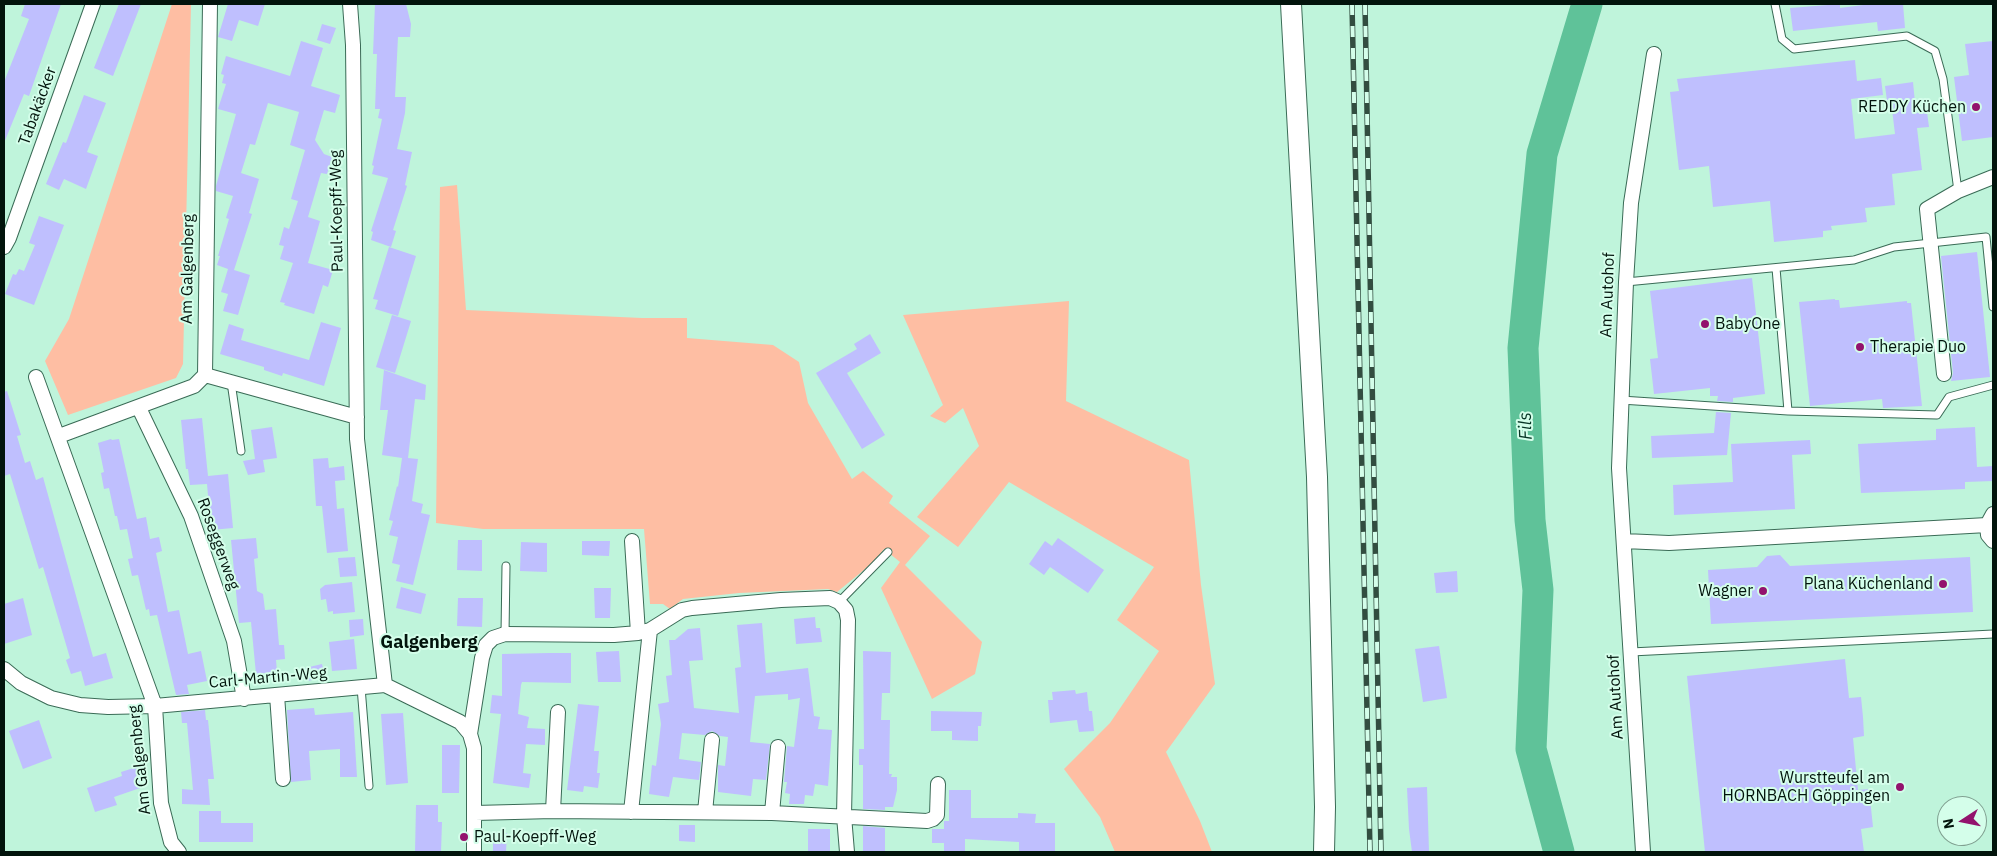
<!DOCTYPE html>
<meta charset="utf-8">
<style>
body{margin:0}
#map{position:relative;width:1997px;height:856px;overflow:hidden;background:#bff4db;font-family:"IBM Plex Sans",sans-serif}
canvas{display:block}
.frame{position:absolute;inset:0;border:5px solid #02140c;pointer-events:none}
.north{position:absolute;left:1937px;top:796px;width:50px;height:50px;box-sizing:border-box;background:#d4feea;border:1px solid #80a091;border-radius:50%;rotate:259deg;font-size:14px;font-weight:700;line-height:20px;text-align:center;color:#02140c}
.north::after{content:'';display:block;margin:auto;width:18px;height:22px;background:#93126d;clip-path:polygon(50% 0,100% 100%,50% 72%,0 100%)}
</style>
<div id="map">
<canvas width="1997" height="856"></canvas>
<div class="frame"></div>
<div class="north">N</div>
</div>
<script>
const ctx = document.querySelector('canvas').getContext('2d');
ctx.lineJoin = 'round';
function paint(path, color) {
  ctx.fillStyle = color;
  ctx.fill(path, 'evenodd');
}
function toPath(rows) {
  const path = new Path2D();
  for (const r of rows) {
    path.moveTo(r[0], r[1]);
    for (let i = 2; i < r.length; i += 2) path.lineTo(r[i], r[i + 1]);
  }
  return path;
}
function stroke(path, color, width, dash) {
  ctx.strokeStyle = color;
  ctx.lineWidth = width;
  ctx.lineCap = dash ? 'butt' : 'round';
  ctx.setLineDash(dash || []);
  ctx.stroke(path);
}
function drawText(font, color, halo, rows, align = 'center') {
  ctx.font = font + ' "IBM Plex Sans",sans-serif';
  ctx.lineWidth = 4;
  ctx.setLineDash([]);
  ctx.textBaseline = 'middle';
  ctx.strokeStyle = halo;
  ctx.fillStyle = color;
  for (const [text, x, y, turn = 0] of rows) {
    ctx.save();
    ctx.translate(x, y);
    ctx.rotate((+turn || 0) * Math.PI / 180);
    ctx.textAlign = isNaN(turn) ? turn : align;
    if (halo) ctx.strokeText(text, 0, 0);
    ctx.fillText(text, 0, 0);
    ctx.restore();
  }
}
const green = toPath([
 [172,4,191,4,183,364,176,378,68,415,45,361,69,319],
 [457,185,466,310,642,318,687,318,687,338,773,345,799,362,808,403,852,479,863,471,893,496,889,503,930,536,905,565,982,642,975,674,932,699,881,588,900,562,884,549,875,561,837,592,828,589,739,593,683,599,670,609,663,604,650,604,644,529,483,529,436,523,440,187],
 [1069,301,1066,401,1189,460,1201,585,1215,684,1166,752,1200,821,1212,852,1115,852,1100,817,1064,769,1110,723,1159,651,1117,620,1154,567,1009,482,958,547,917,517,979,446,963,408,945,423,930,416,943,405,903,315]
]);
const river = toPath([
 [1559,852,1531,749,1538,590,1530,520,1523,348,1542,154,1587,4]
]);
const building = toPath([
 [25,4,61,4,29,96,24,94,4,143,4,82,29,19,21,16],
 [119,4,141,4,113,76,94,68],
 [228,4,265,4,258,26,239,20,232,41,218,37],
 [375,4,406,4,411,24,410,37,398,37,395,97,406,97,405,113,397,149,412,152,405,185,407,186,393,230,396,231,391,247,371,240,373,232,371,231,388,178,372,174,374,166,372,165,382,119,378,118,380,109,375,109,377,54,373,54],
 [1840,4,1840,8,1871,4,1903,4,1905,28,1878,31,1877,22,1793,31,1790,8],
 [322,24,336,28,330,44,317,40],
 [301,41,323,48,311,86,340,95,335,113,324,110,315,140,324,154,332,157,327,174,321,173,308,217,320,221,308,263,333,270,328,287,323,285,314,314,284,305,285,303,280,302,293,263,280,259,284,246,279,245,284,227,289,229,298,201,291,199,305,150,290,145,299,112,268,103,255,145,250,144,241,173,259,179,249,213,252,214,234,270,250,275,238,315,223,311,228,294,221,292,228,269,217,265,220,256,218,256,229,219,226,218,233,196,216,191,216,186,236,114,218,109,226,84,222,83,224,75,221,74,226,56,290,76],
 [1993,41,1993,137,1962,141,1954,77,1969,75,1965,44],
 [1855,60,1857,81,1881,78,1883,95,1851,99,1855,139,1895,134,1891,101,1887,101,1885,86,1913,82,1916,113,1927,112,1929,127,1917,128,1922,170,1892,174,1895,205,1865,208,1867,222,1831,226,1832,230,1823,231,1823,237,1774,242,1770,201,1713,207,1709,166,1679,170,1670,92,1679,91,1677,79],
 [84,95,106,103,87,152,98,156,86,189,64,179,59,190,46,184,63,142,66,143],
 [39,216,64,225,34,305,5,294,13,274,16,275,19,269,24,271,35,245,29,243],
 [389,247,416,256,398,316,375,309,378,300,373,299],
 [1977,252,1990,377,1951,381,1953,373,1941,256],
 [1752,278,1765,394,1733,398,1733,402,1717,401,1718,396,1710,396,1710,388,1654,394,1650,359,1658,358,1650,291],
 [1835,299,1835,300,1839,300,1840,308,1907,301,1907,303,1911,303,1922,406,1883,408,1882,399,1810,406,1799,302],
 [392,315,411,321,395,373,376,367],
 [321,322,341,328,324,386,283,373,282,376,264,370,264,367,220,354,229,324,244,329,241,340,309,360],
 [870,334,881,353,847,373,885,435,862,449,816,373,857,349,854,344],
 [384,370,426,385,425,400,415,399,408,458,418,459,412,501,423,504,421,513,430,515,413,585,396,581,400,565,392,563,398,537,389,535,393,521,389,520,397,486,398,487,402,458,382,455,388,410,380,410],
 [7,391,21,435,17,436,25,463,30,461,36,480,43,477,93,657,106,653,113,678,85,686,81,671,71,674,66,660,70,658,43,567,39,569,10,474,4,476,4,392],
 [1716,412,1731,413,1727,455,1652,458,1651,436,1714,433],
 [202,418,208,476,228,474,233,528,211,530,207,484,190,485,188,469,186,469,181,420],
 [272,427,277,458,263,460,265,472,248,475,243,461,255,459,251,430],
 [1975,427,1977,467,1993,466,1993,481,1965,482,1965,489,1861,493,1858,444,1936,440,1936,429],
 [111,439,112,440,119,439,137,519,146,517,150,539,159,537,162,551,156,553,168,612,163,613,179,610,188,654,201,651,207,681,187,685,189,694,176,695,157,615,150,616,149,609,146,610,138,575,132,576,128,559,133,558,127,529,120,530,117,516,115,516,109,488,104,489,101,473,104,472,98,443],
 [1810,440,1811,454,1792,455,1795,509,1674,515,1673,485,1733,482,1731,444],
 [328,458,329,468,344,466,345,480,335,481,337,509,344,508,348,551,327,553,322,506,316,506,313,459],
 [256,538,258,558,254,559,257,591,263,594,265,610,276,609,279,645,284,645,285,659,276,660,277,672,256,674,251,622,239,623,231,540],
 [1058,538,1104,570,1088,593,1050,567,1044,575,1029,564,1045,541,1052,546],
 [458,540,482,540,482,571,457,570],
 [582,541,610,541,609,556,582,555],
 [521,542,547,543,547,572,520,571],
 [1780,555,1790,566,1970,557,1973,612,1711,624,1708,570,1757,567,1767,556],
 [355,557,357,576,340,577,338,558],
 [1457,571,1458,592,1436,593,1434,573],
 [352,582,355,612,333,614,333,611,328,612,326,599,321,600,320,589,325,585],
 [401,587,426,594,421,614,396,608],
 [594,588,611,588,610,618,595,618],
 [23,598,32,635,4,644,4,604],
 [458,598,483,598,482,627,457,626],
 [815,617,816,628,820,628,822,642,796,644,794,619],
 [363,619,364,635,350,637,349,620],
 [762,623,766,673,808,668,814,716,820,717,818,729,832,730,828,786,815,784,813,796,805,795,804,804,789,804,790,794,785,793,787,782,784,782,787,746,794,747,800,698,788,700,788,694,755,696,750,742,770,744,766,780,753,779,751,796,718,792,718,765,725,766,728,737,720,736,712,731,705,735,682,733,679,759,701,762,699,780,673,777,669,797,649,794,652,765,656,766,661,724,658,704,669,702,666,676,672,675,669,640,675,640,688,629,700,628,703,660,689,661,694,708,739,713,735,668,741,667,737,625],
 [354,639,357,669,332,671,329,642],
 [1439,646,1447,698,1423,702,1415,649],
 [619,651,621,682,598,682,596,652],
 [863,651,891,652,890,693,882,693,881,720,890,720,889,774,892,774,891,777,897,777,897,790,893,807,885,807,885,810,863,809,863,765,859,765,859,749,864,749],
 [549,653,571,653,571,683,522,682,521,685,518,714,529,717,527,728,545,729,545,745,526,744,523,773,531,774,529,788,493,783,501,714,490,713,492,695,502,696,502,654],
 [1845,659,1849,698,1861,697,1863,717,1864,736,1853,738,1858,790,1869,789,1873,827,1861,829,1864,852,1705,852,1687,676],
 [322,664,325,677,308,681,305,668],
 [1075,690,1076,694,1087,692,1089,711,1092,711,1094,731,1079,732,1077,720,1050,723,1048,700,1053,700,1052,692],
 [578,704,599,706,594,751,599,751,597,773,600,773,598,788,584,786,583,792,567,790],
 [314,708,315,715,353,712,357,777,340,777,340,749,309,751,311,780,291,782,287,710],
 [205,710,206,720,208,720,214,779,208,779,210,805,182,804,182,789,193,790,187,723,182,723,181,712],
 [931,711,982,712,981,726,978,726,978,741,952,740,952,731,931,731],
 [403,713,408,783,386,785,381,714],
 [39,720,52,758,23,769,9,731],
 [442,745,460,745,459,793,442,793],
 [137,767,143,787,114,797,117,805,95,812,87,788,122,776,121,772],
 [1427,787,1429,852,1412,852,1409,829,1407,788],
 [949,790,971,790,971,818,1018,818,1018,813,1036,814,1035,823,1055,823,1055,852,1019,852,1019,842,965,839,965,852,944,852,944,843,932,843,932,829,944,829,944,821,949,821],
 [416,805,438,805,438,822,442,822,441,852,415,852],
 [199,811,221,811,221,823,253,823,253,842,199,842],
 [679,825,695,825,695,842,679,841],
 [863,826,885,828,885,852,863,852],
 [808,829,830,829,830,852,808,852],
 [493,832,507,833,506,852,493,852]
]);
const service = toPath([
 [1775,4,1782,39,1794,49,1907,36,1935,51,1943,79,1958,191],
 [1776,268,1788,411],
 [1626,282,1854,260,1894,247,1986,237,1993,307],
 [231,382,241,451],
 [1621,400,1788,411,1937,415,1949,397,1993,385],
 [839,602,888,552],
 [505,634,506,566],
 [1631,652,1993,634],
 [361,687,369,786]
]);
const minor = toPath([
 [350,4,353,45,357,439,385,685,460,722,470,734,474,748,474,852],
 [4,247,9,238,93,4],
 [1944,374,1927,209,1958,191,1993,177],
 [205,375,357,417],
 [36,377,155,706,161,803,171,842,179,852],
 [139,408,191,516,234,641,244,699],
 [59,436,194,386,205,375,210,4],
 [1993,514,1987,525,1988,535,1993,541],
 [632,541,638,633],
 [1624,541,1669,543,1987,525],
 [4,669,21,683,51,698,80,705,108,707,155,706,385,685],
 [277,695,283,779],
 [470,734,482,658,486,645,493,638,505,634,614,635,638,633,650,630,682,610,692,608,781,600,830,598,839,602,846,610,848,620,844,816,847,852],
 [553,811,558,712],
 [631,812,650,630],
 [705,812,712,740],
 [475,813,553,811,772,813,927,821,933,819,937,815,938,784],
 [772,813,778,747],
 [1643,852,1619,468,1626,282,1631,203,1654,54]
]);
const secondary = toPath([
 [1291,4,1317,477,1325,807,1324,852]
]);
const rail = toPath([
 [1352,4,1370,852],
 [1365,4,1381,852]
]);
const markers = [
 [1976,107,5,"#93126d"],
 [1705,324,5,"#93126d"],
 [1860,347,5,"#93126d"],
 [1943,584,5,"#93126d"],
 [1763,591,5,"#93126d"],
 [1900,787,5,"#93126d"],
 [464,837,5,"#93126d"]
];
const streetNames = [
 ["Tabakäcker",38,106,-70],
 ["Paul-Koepff-Weg",337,211,-91],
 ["Am Galgenberg",188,269,-89],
 ["Am Autohof",1608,295,-88],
 ["Roseggerweg",218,544,70],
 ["Carl-Martin-Weg",268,678,-5],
 ["Am Autohof",1616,697,-93],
 ["Am Galgenberg",140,760,-96]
];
const poiNames = [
 ["REDDY Küchen",1966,107],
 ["BabyOne",1715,324,"left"],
 ["Therapie Duo",1870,347,"left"],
 ["Plana Küchenland",1933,584],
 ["Wagner",1753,591],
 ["Wurstteufel am",1890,778],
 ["HORNBACH Göppingen",1890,796],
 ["Paul-Koepff-Weg",474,837,"left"]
];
const waterNames = [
 ["Fils",1526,426,-92]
];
const neighbourhoodNames = [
 ["Galgenberg",429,643]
];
paint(green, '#febea3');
stroke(river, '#5fc299', 31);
paint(building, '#bfbffe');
stroke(service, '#3a6b56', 9);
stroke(minor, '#3a6b56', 16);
stroke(secondary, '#3a6b56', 22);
stroke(service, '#fff', 7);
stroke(minor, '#fff', 14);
stroke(secondary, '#fff', 20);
stroke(rail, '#324d40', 5.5);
stroke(rail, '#d4feea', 4, [11]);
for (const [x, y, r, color] of markers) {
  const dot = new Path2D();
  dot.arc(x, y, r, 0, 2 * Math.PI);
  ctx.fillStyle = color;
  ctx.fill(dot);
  stroke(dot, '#d4feea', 2);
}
drawText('16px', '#02140c', '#d4feea', streetNames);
drawText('16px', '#02140c', '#d4feea', poiNames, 'right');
drawText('italic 18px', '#073525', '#d4feea', waterNames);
drawText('bold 18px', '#02140c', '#d4feea', neighbourhoodNames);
</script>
